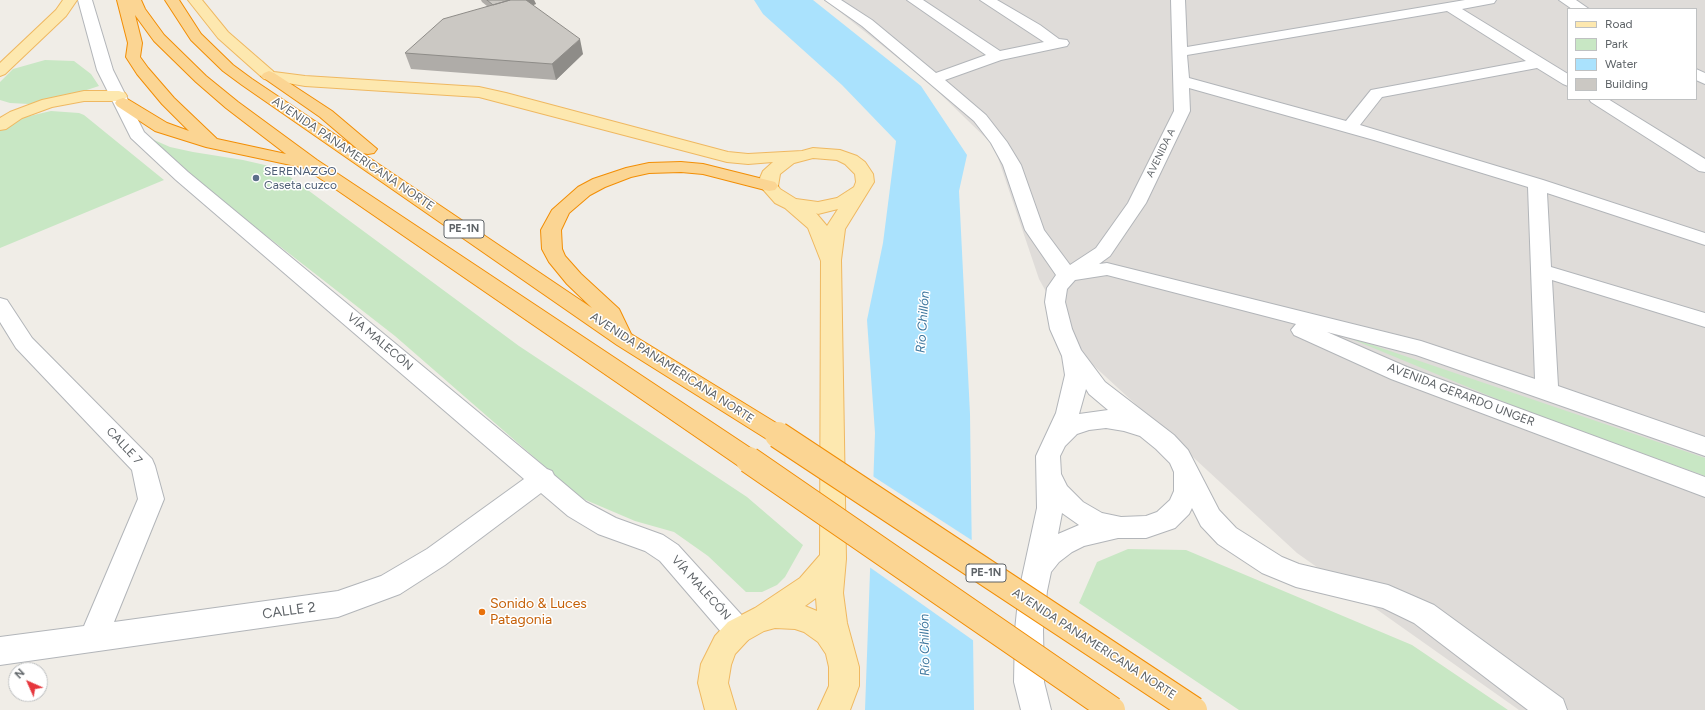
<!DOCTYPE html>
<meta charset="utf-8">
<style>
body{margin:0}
#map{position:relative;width:1705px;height:710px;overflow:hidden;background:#f0ede7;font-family:Figtree,sans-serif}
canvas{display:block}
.legend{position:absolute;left:1567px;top:8px;width:130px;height:92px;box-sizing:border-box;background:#fff;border:1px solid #bfc1c2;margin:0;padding:5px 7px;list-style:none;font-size:12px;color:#5e6367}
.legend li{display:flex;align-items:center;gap:8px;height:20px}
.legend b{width:20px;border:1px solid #bfc1c2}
.north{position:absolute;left:8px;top:662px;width:40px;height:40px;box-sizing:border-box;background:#fff;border:1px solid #bfc1c2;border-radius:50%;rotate:315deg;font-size:11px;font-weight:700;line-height:16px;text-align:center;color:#5e6367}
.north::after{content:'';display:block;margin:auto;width:14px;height:18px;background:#e6373d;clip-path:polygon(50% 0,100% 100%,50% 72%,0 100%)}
</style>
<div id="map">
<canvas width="1705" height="710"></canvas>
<ul class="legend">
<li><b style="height:5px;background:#fde8af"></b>Road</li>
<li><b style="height:11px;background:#c8e7c4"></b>Park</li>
<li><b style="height:11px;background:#aae2fd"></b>Water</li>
<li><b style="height:11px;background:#cbc8c3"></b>Building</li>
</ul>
<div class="north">N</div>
</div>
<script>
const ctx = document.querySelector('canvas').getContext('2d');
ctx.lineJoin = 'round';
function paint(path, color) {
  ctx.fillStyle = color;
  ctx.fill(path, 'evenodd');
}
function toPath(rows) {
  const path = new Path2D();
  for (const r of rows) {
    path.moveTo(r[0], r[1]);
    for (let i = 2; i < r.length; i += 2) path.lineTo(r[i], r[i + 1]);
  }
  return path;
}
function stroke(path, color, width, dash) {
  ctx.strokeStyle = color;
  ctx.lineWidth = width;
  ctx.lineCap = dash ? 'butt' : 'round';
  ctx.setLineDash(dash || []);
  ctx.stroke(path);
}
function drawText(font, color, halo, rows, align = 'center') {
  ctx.font = font + ' Figtree,sans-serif';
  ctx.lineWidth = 3;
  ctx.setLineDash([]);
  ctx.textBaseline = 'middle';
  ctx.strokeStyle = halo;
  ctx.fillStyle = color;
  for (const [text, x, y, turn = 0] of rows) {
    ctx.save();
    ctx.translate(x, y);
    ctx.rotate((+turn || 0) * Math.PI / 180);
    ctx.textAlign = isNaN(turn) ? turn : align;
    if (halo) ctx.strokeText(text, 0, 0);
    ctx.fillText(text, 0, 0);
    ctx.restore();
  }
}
const industrial = toPath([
 [825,0,1705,0,1705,710,1519,710,1297,553,1080,353,1039,279,994,146,928,82],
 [1568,9,1696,9,1696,99,1568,99]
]);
const green = toPath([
 [45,60,74,61,91,74,99,86,56,100,29,104,10,103,0,100,0,82,13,69],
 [51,111,79,113,84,115,164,180,0,248,0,129,25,117],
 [145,136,170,147,193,152,243,160,278,168,519,346,747,497,803,545,785,577,777,585,762,592,746,592,708,556,674,532,635,521,581,498,395,336,232,209],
 [1337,333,1705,458,1705,476,1526,411],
 [1128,549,1186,550,1412,645,1508,710,1239,710,1079,603,1097,562]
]);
const water = toPath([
 [754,0,813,0,921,86,967,155,959,191,970,414,974,710,865,710,875,433,867,320,883,243,896,141,842,85,763,14]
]);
const pier = toPath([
 [871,475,973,541,974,641,868,566]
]);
const minor = toPath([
 [78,0,92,0,113,70,144,132,188,172,547,469,552,471,554,475,586,502,616,518,663,535,678,545,748,622,752,631,748,640,738,644,728,640,660,561,645,551,598,534,568,516,541,493,445,565,400,594,338,617,0,665,0,637,84,626,138,499,132,470,16,348,0,322,0,298,7,300,32,338,152,459,155,466,164,499,114,622,338,591,381,576,427,549,524,479,176,180,131,138,97,70,78,0],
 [825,0,841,0,872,20,936,73,986,55,907,0,923,0,1000,51,1044,42,980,0,997,0,1040,25,1059,39,1067,40,1069,43,1067,46,1001,60,945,80,986,115,1007,142,1021,165,1044,230,1070,265,1096,248,1128,203,1174,111,1171,0,1185,0,1187,47,1465,0,1496,0,1494,3,1462,9,1568,74,1568,86,1563,84,1537,68,1382,97,1360,125,1543,180,1705,233,1705,245,1547,193,1551,267,1705,313,1705,327,1552,280,1558,386,1705,437,1705,456,1416,355,1327,332,1407,367,1705,477,1705,497,1391,379,1294,335,1291,330,1296,324,1107,275,1075,280,1067,289,1065,302,1072,329,1081,350,1105,382,1174,435,1188,450,1219,510,1236,528,1282,557,1299,564,1388,585,1434,605,1563,699,1567,710,1528,710,1414,623,1383,608,1296,587,1262,573,1218,544,1201,526,1192,508,1189,514,1175,528,1146,538,1118,538,1084,546,1072,552,1059,562,1051,572,1047,591,1043,630,1044,682,1051,710,1021,710,1014,682,1015,630,1019,591,1037,508,1036,456,1056,413,1065,375,1062,356,1050,329,1045,302,1047,288,1056,275,1025,230,1003,165,991,143,974,121,862,26,825,0],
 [1447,11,1526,61,1371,90,1346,121,1189,78,1187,55,1447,11],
 [1189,88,1374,140,1528,187,1535,379,1421,341,1107,263,1099,264,1110,256,1146,203,1190,111,1189,88],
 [1086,389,1089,394,1108,410,1079,414,1086,389],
 [1106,428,1124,431,1140,436,1156,449,1170,463,1174,472,1174,491,1170,500,1157,512,1146,516,1121,517,1102,513,1083,502,1067,486,1061,474,1060,456,1065,446,1077,434,1089,430,1106,428],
 [1062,513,1079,525,1058,534,1062,513],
 [1559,0,1576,0,1589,9,1572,9,1559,0],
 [1696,69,1705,73,1705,84,1696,80,1696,69],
 [1589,99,1608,99,1705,159,1705,172,1699,171,1591,102,1589,99]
]);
const major = toPath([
 [63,0,77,0,66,16,5,74,0,76,0,63,56,10,63,0],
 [188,0,202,0,228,32,274,72,305,76,479,87,506,93,728,152,748,154,802,151,813,148,840,150,857,156,865,162,873,174,874,182,845,229,841,260,846,559,843,593,847,623,859,667,859,686,850,710,818,710,829,686,829,667,826,654,818,642,804,632,795,629,775,628,764,631,748,640,735,654,731,665,728,683,736,710,705,710,698,683,701,664,715,636,728,622,755,608,800,578,820,555,821,261,808,228,785,208,775,203,760,186,760,178,763,171,773,162,748,164,727,162,479,97,305,86,264,79,218,38,188,0],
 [813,158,837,160,845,164,855,174,856,182,854,187,837,198,818,202,796,199,780,189,778,186,780,174,794,163,813,158],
 [838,209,827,226,816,213,818,214,838,209],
 [816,598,817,611,805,606,816,598],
 [84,91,119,91,125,93,127,96,125,99,119,101,84,101,52,107,22,118,6,129,0,130,0,118,10,112,42,100,84,91]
]);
const highway = toPath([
 [117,0,141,0,145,9,164,35,206,76,238,102,317,160,758,453,761,460,758,467,749,470,740,467,305,168,206,147,155,131,117,106,115,103,117,100,123,98,129,100,167,123,189,131,162,104,137,74,126,57,128,43,117,0],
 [135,15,154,41,196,82,226,108,286,154,217,139,174,98,148,68,140,57,142,43,135,15],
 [165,0,179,0,201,34,233,65,252,79,361,152,320,117,261,76,264,73,269,71,274,73,332,111,377,149,374,153,368,154,362,153,592,308,567,284,549,262,542,249,541,230,552,210,578,187,593,179,626,168,649,163,681,162,703,164,775,182,778,186,775,190,769,191,703,174,681,172,649,173,631,177,605,187,590,195,569,213,561,230,562,249,565,256,581,274,619,309,631,334,786,429,790,435,786,441,778,444,770,441,617,345,242,85,223,71,191,40,165,0]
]);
const highwayBridge = toPath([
 [778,435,1194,710],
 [749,460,1112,710]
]);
const wall = toPath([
 [481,0,534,0,536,4,533,5,583,54,556,80,411,69,405,53,487,6,482,2]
]);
const shadedWall = toPath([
 [522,0,534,0,536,4,500,16],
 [580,39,583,54,556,80,552,64]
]);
const building = toPath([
 [487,0,510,0,493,5,487,0],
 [510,0,526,0,580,39,552,64,405,53,443,19,510,0]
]);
const markers = [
 [256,178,4,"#5c6f8a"],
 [482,612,4,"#e8710a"]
];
const farStreetnames = [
 ["AVENIDA A",1161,153,-64]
];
const shields = [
 [464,229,40],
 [986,573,40]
];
const shieldNames = [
 ["PE-1N",464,229],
 ["PE-1N",986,573]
];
const streetNames = [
 ["AVENIDA PANAMERICANA NORTE",353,154,34],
 ["VÍA MALECÓN",380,342,40],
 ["AVENIDA PANAMERICANA NORTE",672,368,33],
 ["AVENIDA GERARDO UNGER",1461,395,21],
 ["CALLE 7",124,446,47],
 ["VÍA MALECÓN",701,588,48],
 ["AVENIDA PANAMERICANA NORTE",1094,644,33]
];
const serviceNames = [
 ["SERENAZGO",264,171],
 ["Caseta cuzco",264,185]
];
const waterNames = [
 ["Río Chillón",923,322,-86],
 ["Río Chillón",925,645,-91]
];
const nearFoodnames = [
 ["Sonido & Luces",490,604],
 ["Patagonia",490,620]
];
const nearStreetnames = [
 ["CALLE 2",289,611,-8]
];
paint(industrial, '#dfdcd9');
paint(green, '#c8e7c4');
paint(water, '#aae2fd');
paint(pier, '#f0ede7');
stroke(minor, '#b2b5b9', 2);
stroke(major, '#efb861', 2);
stroke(highway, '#f28e05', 2);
paint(minor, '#fff');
paint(major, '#fde8af');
paint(highway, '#fbd593');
stroke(highwayBridge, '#f28e05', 28, []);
stroke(highwayBridge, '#fbd593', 26);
paint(wall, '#afaca8');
paint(shadedWall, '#8e8c88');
paint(building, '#cbc8c3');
stroke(building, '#8e8c88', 1);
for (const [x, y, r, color] of markers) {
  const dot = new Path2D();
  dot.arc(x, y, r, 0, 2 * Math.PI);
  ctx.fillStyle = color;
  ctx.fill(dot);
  stroke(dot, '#fff', 1.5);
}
drawText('10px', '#5e6367', '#fff', farStreetnames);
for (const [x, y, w] of shields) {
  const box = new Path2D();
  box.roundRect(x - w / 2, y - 9, w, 18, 3);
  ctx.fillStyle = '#fff';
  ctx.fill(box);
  stroke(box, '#5e6367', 1);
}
drawText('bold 11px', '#5e6367', null, shieldNames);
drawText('12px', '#5e6367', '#fff', streetNames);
drawText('12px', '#4e5e75', '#fff', serviceNames, 'left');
drawText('italic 13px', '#3f789f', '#fff', waterNames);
drawText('14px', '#c56008', '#fff', nearFoodnames, 'left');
drawText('14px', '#5e6367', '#fff', nearStreetnames);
</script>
